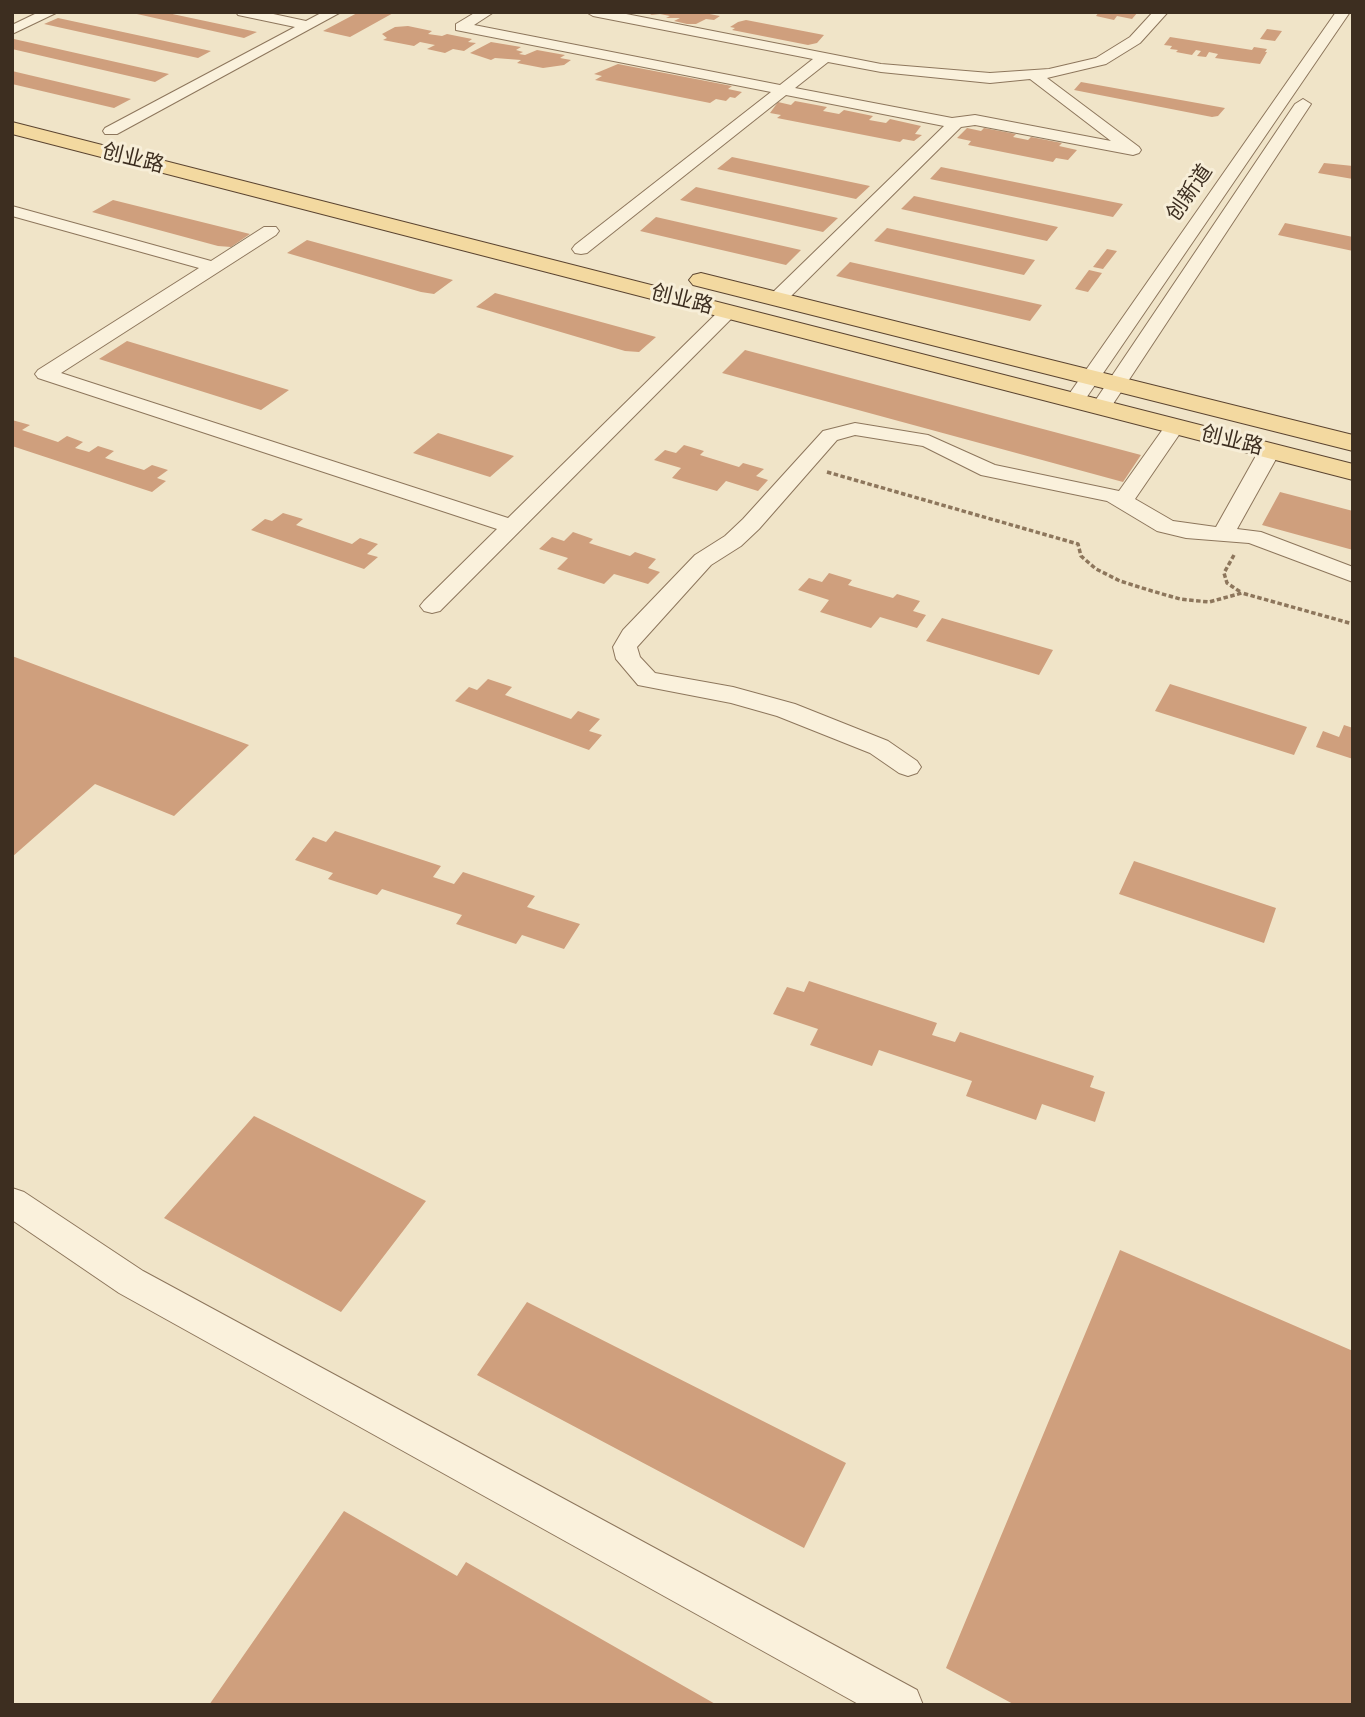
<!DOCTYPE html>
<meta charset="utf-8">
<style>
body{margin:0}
#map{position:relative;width:1365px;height:1717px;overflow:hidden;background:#f0e4c8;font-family:Bitter,serif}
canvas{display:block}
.frame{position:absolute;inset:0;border:14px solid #3d2e20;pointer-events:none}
</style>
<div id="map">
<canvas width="1365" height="1717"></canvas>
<div class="frame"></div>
</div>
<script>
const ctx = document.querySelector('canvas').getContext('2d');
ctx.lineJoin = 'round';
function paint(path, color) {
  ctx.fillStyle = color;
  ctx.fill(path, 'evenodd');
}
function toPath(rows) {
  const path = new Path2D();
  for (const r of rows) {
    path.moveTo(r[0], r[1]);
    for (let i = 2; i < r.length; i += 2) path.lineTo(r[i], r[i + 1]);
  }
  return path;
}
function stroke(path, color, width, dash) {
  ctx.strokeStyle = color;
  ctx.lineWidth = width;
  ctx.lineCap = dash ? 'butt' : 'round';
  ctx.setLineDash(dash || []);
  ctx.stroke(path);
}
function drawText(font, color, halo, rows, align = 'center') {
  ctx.font = font + ' Bitter,"Noto Sans SC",serif';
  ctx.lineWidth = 6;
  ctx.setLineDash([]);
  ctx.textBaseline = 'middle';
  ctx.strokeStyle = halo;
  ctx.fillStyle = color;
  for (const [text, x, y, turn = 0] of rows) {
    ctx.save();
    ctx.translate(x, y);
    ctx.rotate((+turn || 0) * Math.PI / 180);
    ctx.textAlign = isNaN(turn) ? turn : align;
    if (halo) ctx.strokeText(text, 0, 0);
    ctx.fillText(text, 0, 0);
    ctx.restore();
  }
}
const building = toPath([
 [128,12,163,12,257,32,244,38],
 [359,12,395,12,350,37,323,31],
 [655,12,699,12,720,16,714,20,706,19,696,24,687,24,674,21,680,18,666,18,670,16,660,14,650,15],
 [1099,12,1138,12,1132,19,1117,16,1114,20,1096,16],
 [58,18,211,51,198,58,44,24],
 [746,20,824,35,817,43,808,45,732,30,735,28,730,27,738,22],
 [408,26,432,31,428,34,442,36,447,34,472,39,468,42,476,43,464,51,453,49,445,53,427,49,435,45,420,42,414,46,383,40,387,38,382,34,395,27],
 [1267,29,1282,31,1275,41,1260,39],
 [1170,37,1252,50,1254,47,1267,49,1265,52,1267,52,1260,64,1215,58,1218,54,1209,52,1206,57,1197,56,1201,51,1196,50,1192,55,1176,52,1178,50,1170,49,1172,46,1164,45],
 [12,40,14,39,169,74,155,82,12,49],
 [491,42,521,47,516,50,523,52,519,54,525,55,537,50,565,55,560,58,571,60,564,65,543,68,517,63,521,60,495,58,491,60,470,53],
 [618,64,732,86,728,89,742,92,735,98,730,97,726,101,716,99,710,103,595,80,602,76,594,74],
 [12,71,131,99,114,108,12,84],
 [1081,82,1225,108,1218,116,1212,117,1074,90],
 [795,101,827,107,823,111,839,114,844,110,873,116,869,120,886,123,890,119,921,126,915,134,922,135,914,141,903,139,900,142,777,118,781,115,770,113,778,102,791,105],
 [967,128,981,131,984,128,1016,134,1013,137,1028,140,1031,137,1062,143,1059,146,1077,150,1068,160,1056,158,1053,162,968,145,971,141,957,138],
 [732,157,870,186,856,199,717,169],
 [1324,163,1353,166,1353,179,1318,173],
 [941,167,1123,204,1113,217,930,179],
 [696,187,838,218,823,232,680,200],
 [914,196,1058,227,1047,241,901,209],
 [113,200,250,234,231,247,218,246,92,212],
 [656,217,801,250,786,265,640,231],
 [1285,223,1353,237,1353,251,1278,235],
 [887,228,1035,260,1024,275,874,241],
 [307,240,453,280,434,294,421,292,287,253],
 [1107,249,1117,251,1103,269,1093,267],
 [850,262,1042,305,1030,321,836,276],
 [1089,270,1102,273,1088,292,1075,289],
 [495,293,656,337,639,352,625,351,476,307],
 [127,341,289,390,261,410,99,359],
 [745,350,1141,455,1123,482,722,373],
 [12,420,30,425,22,430,58,442,67,436,83,442,75,448,89,452,98,446,114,451,105,458,144,470,152,465,168,470,157,478,166,481,152,492,12,446],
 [438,433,514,456,490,477,413,453],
 [684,445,704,451,700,455,739,467,743,463,764,469,756,476,768,480,758,491,726,481,717,491,672,478,681,468,654,460,665,450,676,453],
 [1280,492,1353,511,1353,550,1262,525],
 [283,513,303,519,296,525,352,544,360,538,378,544,367,554,378,557,364,569,251,530,265,519,272,521],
 [573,532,593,539,589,543,630,556,635,552,656,559,648,568,660,572,648,584,614,574,604,584,557,569,568,558,539,549,552,537,564,541],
 [829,573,852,580,848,585,893,598,897,594,920,601,913,611,926,615,917,628,880,617,871,628,820,612,829,600,798,590,809,578,822,582],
 [942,618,1053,650,1039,675,926,641],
 [12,656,249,745,174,816,95,784,12,857],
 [488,679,512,687,505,695,571,719,578,711,600,719,589,731,602,735,589,750,455,701,469,687,477,690],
 [1170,684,1307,727,1294,755,1155,711],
 [1344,725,1353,728,1353,759,1316,747,1323,731,1339,737],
 [335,831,441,866,433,877,454,884,463,872,535,896,527,907,580,924,564,949,522,935,516,944,456,924,462,915,382,889,377,895,328,879,333,873,295,860,313,837,326,842],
 [1134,861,1276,908,1264,943,1119,894],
 [809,981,937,1023,932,1035,955,1042,960,1032,1094,1076,1090,1087,1105,1092,1095,1122,1042,1104,1036,1120,966,1096,972,1081,879,1050,872,1066,810,1045,818,1029,773,1014,787,987,804,992],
 [254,1116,426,1201,341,1312,164,1218],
 [1120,1250,1353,1351,1353,1705,1015,1705,946,1668],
 [527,1302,846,1463,804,1548,477,1375],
 [344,1511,457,1576,466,1562,717,1705,209,1705]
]);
const path = toPath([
 [827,472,1078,544,1081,556,1096,569,1120,581,1152,591,1180,599,1209,602,1242,593,1353,624],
 [1234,555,1224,573,1227,583,1242,593]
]);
const minor = toPath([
 [39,12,58,12,12,34,12,25,39,12],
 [236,12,264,12,306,21,323,12,341,12,117,134,105,134,103,131,105,128,295,27,238,15,236,12],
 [476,12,494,12,474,25,780,85,813,59,593,16,586,12,616,12,881,64,990,73,1049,69,1096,58,1130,37,1153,12,1168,12,1140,43,1106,64,1047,78,1139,147,1141,150,1139,153,1133,155,975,125,961,127,784,303,777,305,770,303,768,299,770,295,944,126,786,95,587,253,581,254,575,253,572,249,575,245,771,92,456,30,456,24,476,12],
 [828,62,881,72,990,83,1030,79,1111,141,975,115,952,118,795,88,828,62],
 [1336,12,1350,12,1082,404,1068,404,1065,400,1336,12],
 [1303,99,1311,104,1111,407,1108,411,1101,413,1094,411,1091,407,1295,104,1303,99],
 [12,206,211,261,264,227,276,227,279,231,276,235,61,373,508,518,722,308,736,308,738,312,440,611,432,613,424,611,420,606,424,601,497,529,38,378,35,374,38,370,199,268,12,216,12,206],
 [1175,420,1182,422,1185,426,1135,499,1173,521,1216,527,1262,445,1278,445,1281,450,1237,529,1261,532,1353,567,1353,582,1249,543,1186,538,1157,531,1107,501,981,475,923,446,855,435,837,440,759,529,741,546,711,565,637,647,640,657,655,673,733,687,795,704,888,741,917,761,921,767,917,773,908,776,899,773,870,753,777,716,731,703,638,685,616,659,613,647,623,630,695,555,725,536,743,519,823,431,855,423,928,435,995,465,1119,491,1168,422,1175,420],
 [12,1188,24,1192,143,1271,917,1690,923,1705,860,1705,119,1293,12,1220,12,1188]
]);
const major = toPath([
 [12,122,1353,464,1353,480,12,134,12,122],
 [701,273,1353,435,1353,451,693,285,689,280,693,275,701,273]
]);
const farStreetnames = [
 ["创业路",133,159,14],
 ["创新道",1190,193,-55],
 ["创业路",682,300,14],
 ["创业路",1232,441,14]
];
paint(building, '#cf9f7d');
stroke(minor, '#8d765c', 2);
stroke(major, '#5b4430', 2);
stroke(path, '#8d765c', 3.5, [4.5, 2.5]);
paint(minor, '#faf1dc');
paint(major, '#f3d9a0');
drawText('21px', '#3d2e20', '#f7eed8', farStreetnames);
</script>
